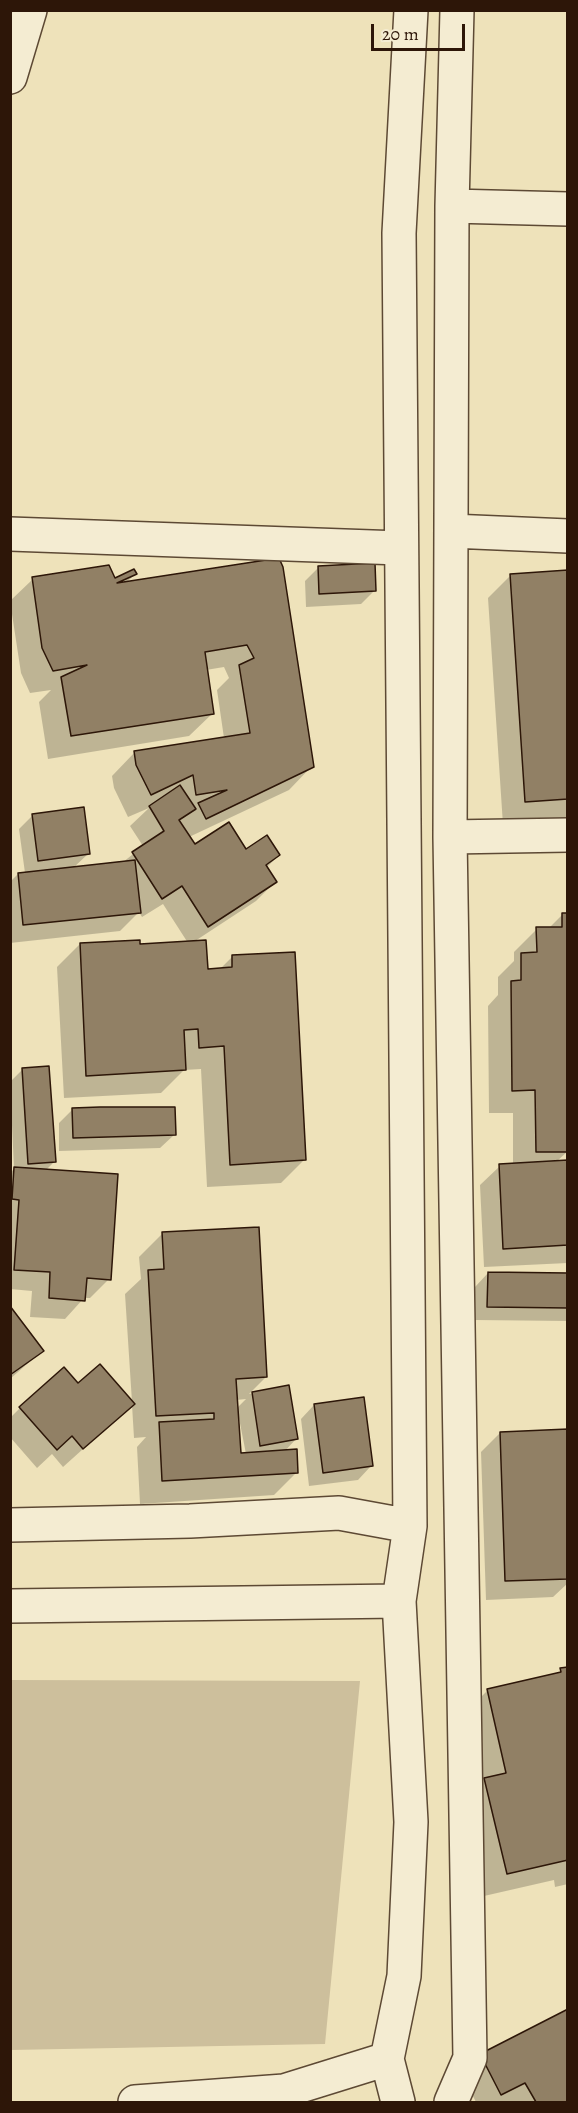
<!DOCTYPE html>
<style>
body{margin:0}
#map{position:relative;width:578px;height:2113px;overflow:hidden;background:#eee2ba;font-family:Alegreya,serif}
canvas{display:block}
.frame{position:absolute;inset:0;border:12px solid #2d1608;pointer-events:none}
.scale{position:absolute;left:371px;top:24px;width:94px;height:27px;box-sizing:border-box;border:3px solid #2d1608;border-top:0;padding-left:8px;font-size:18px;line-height:21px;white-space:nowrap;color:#2d1608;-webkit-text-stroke:4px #f4ecd2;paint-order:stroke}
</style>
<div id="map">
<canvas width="578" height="2113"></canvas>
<div class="frame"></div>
<div class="scale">20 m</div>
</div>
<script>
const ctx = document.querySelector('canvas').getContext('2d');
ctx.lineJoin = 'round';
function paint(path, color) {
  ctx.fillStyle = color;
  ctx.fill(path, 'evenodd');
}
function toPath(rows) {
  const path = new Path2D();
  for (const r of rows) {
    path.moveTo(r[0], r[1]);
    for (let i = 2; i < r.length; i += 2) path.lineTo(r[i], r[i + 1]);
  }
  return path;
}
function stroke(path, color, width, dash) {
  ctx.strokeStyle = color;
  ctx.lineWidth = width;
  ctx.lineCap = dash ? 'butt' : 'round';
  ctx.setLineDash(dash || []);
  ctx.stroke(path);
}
const green = toPath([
 [11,1680,360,1681,325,2044,11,2050]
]);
const shadow = toPath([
 [278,559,312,766,289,790,189,837,194,846,279,855,266,868,275,882,256,901,192,943,207,971,219,970,232,957,304,1160,281,1183,207,1187,201,1069,184,1070,161,1093,64,1098,57,967,80,944,138,946,188,943,163,904,142,917,139,912,120,931,10,943,10,882,18,874,25,873,19,829,33,815,88,854,73,868,122,863,143,846,130,826,149,808,128,817,114,788,112,776,135,752,224,738,217,690,229,678,224,667,206,670,213,713,189,736,48,759,39,702,51,690,30,693,21,673,10,601,33,579,114,580,135,574,126,583],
 [318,568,375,590,361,604,306,607,305,581],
 [568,571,568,820,503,825,488,598,511,575],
 [563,914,568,1151,556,1162,568,1162,568,1263,484,1267,480,1185,500,1166,513,1165,513,1113,489,1113,488,1006,498,995,498,977,514,961,514,952,537,929,548,929],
 [22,1070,54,1162,45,1171,109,1279,90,1298,84,1298,65,1319,30,1317,32,1291,10,1289,10,1173,14,1169,10,1082],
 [73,1109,174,1135,160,1148,59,1151,59,1123],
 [162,1234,266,1377,249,1394,288,1387,296,1439,284,1452,297,1472,274,1495,140,1504,137,1447,146,1437,134,1438,132,1405,63,1467,52,1454,37,1468,10,1437,10,1418,20,1408,78,1385,132,1402,125,1294,141,1279,139,1257],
 [246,1399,237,1408,246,1454,239,1455,236,1400],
 [488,1273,568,1274,568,1321,474,1320,475,1287],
 [10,1308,42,1351,10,1379],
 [314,1405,371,1466,358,1480,309,1486,301,1419],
 [568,1431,568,1583,553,1597,486,1600,481,1452,500,1433],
 [568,1668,568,1884,555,1887,554,1880,484,1896,462,1803,464,1714,487,1691,556,1675],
 [568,2011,568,2102,476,2102,462,2075]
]);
const building = toPath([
 [279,558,283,567,314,767,206,819,198,803,227,790,196,795,193,775,151,795,136,765,134,751,250,733,239,665,254,658,247,645,205,652,214,714,71,736,61,677,87,665,53,671,42,648,32,577,109,565,115,578,134,569,137,574,117,583,279,558],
 [375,563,376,591,319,594,318,566,375,563],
 [568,570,568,799,525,802,510,574,568,570],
 [180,785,196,809,179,820,195,844,229,822,246,849,267,835,280,855,266,865,277,882,208,927,182,886,162,899,132,852,164,831,149,806,180,785],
 [84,807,90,854,38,861,32,814,84,807],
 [135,860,141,913,23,925,18,873,135,860],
 [562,913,568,913,568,1152,536,1152,535,1090,512,1091,511,981,521,980,521,953,537,952,536,927,562,927,562,913],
 [140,940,140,944,206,940,208,969,232,967,232,955,295,952,306,1160,230,1165,224,1046,199,1048,198,1029,184,1030,186,1070,86,1076,80,943,140,940],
 [49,1066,56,1162,28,1164,22,1068,49,1066],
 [100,1107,175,1107,176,1135,73,1138,72,1108,100,1107],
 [568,1160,568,1245,503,1249,499,1164,568,1160],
 [14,1167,118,1174,111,1280,87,1278,85,1301,49,1298,50,1272,14,1270,19,1200,12,1199,14,1167],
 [259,1227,267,1377,236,1379,241,1453,297,1449,298,1473,162,1481,159,1422,214,1419,214,1413,156,1416,148,1270,164,1269,162,1232,259,1227],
 [488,1272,568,1273,568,1308,487,1307,488,1272],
 [10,1306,44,1351,10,1375,10,1306],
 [100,1364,135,1404,83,1449,72,1436,57,1450,19,1407,64,1367,78,1383,100,1364],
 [289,1385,298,1439,260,1446,252,1392,289,1385],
 [364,1397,373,1466,323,1473,314,1404,364,1397],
 [568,1429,568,1579,505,1581,500,1432,568,1429],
 [568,1667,568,1860,507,1874,484,1778,506,1773,487,1689,561,1672,560,1668,568,1667],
 [568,2009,568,2102,536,2102,525,2083,501,2095,480,2054,568,2009]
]);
const minor = toPath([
 [10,77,30,10],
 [452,206,568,209],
 [451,531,568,536],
 [10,534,400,548],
 [450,837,568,835],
 [10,1525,190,1521,339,1513,410,1526],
 [10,1606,399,1601],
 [135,2102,284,2091,387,2059],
 [398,2102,387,2059,404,1976,411,1822,399,1601,410,1526,399,233,411,10],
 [451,2102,470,2058,450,837,452,206,457,10]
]);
paint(green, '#cdbf9c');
paint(shadow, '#0003');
paint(building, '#918065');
stroke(building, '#2d1608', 1.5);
stroke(minor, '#5d4934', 36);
stroke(minor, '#f4ecd2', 33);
</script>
